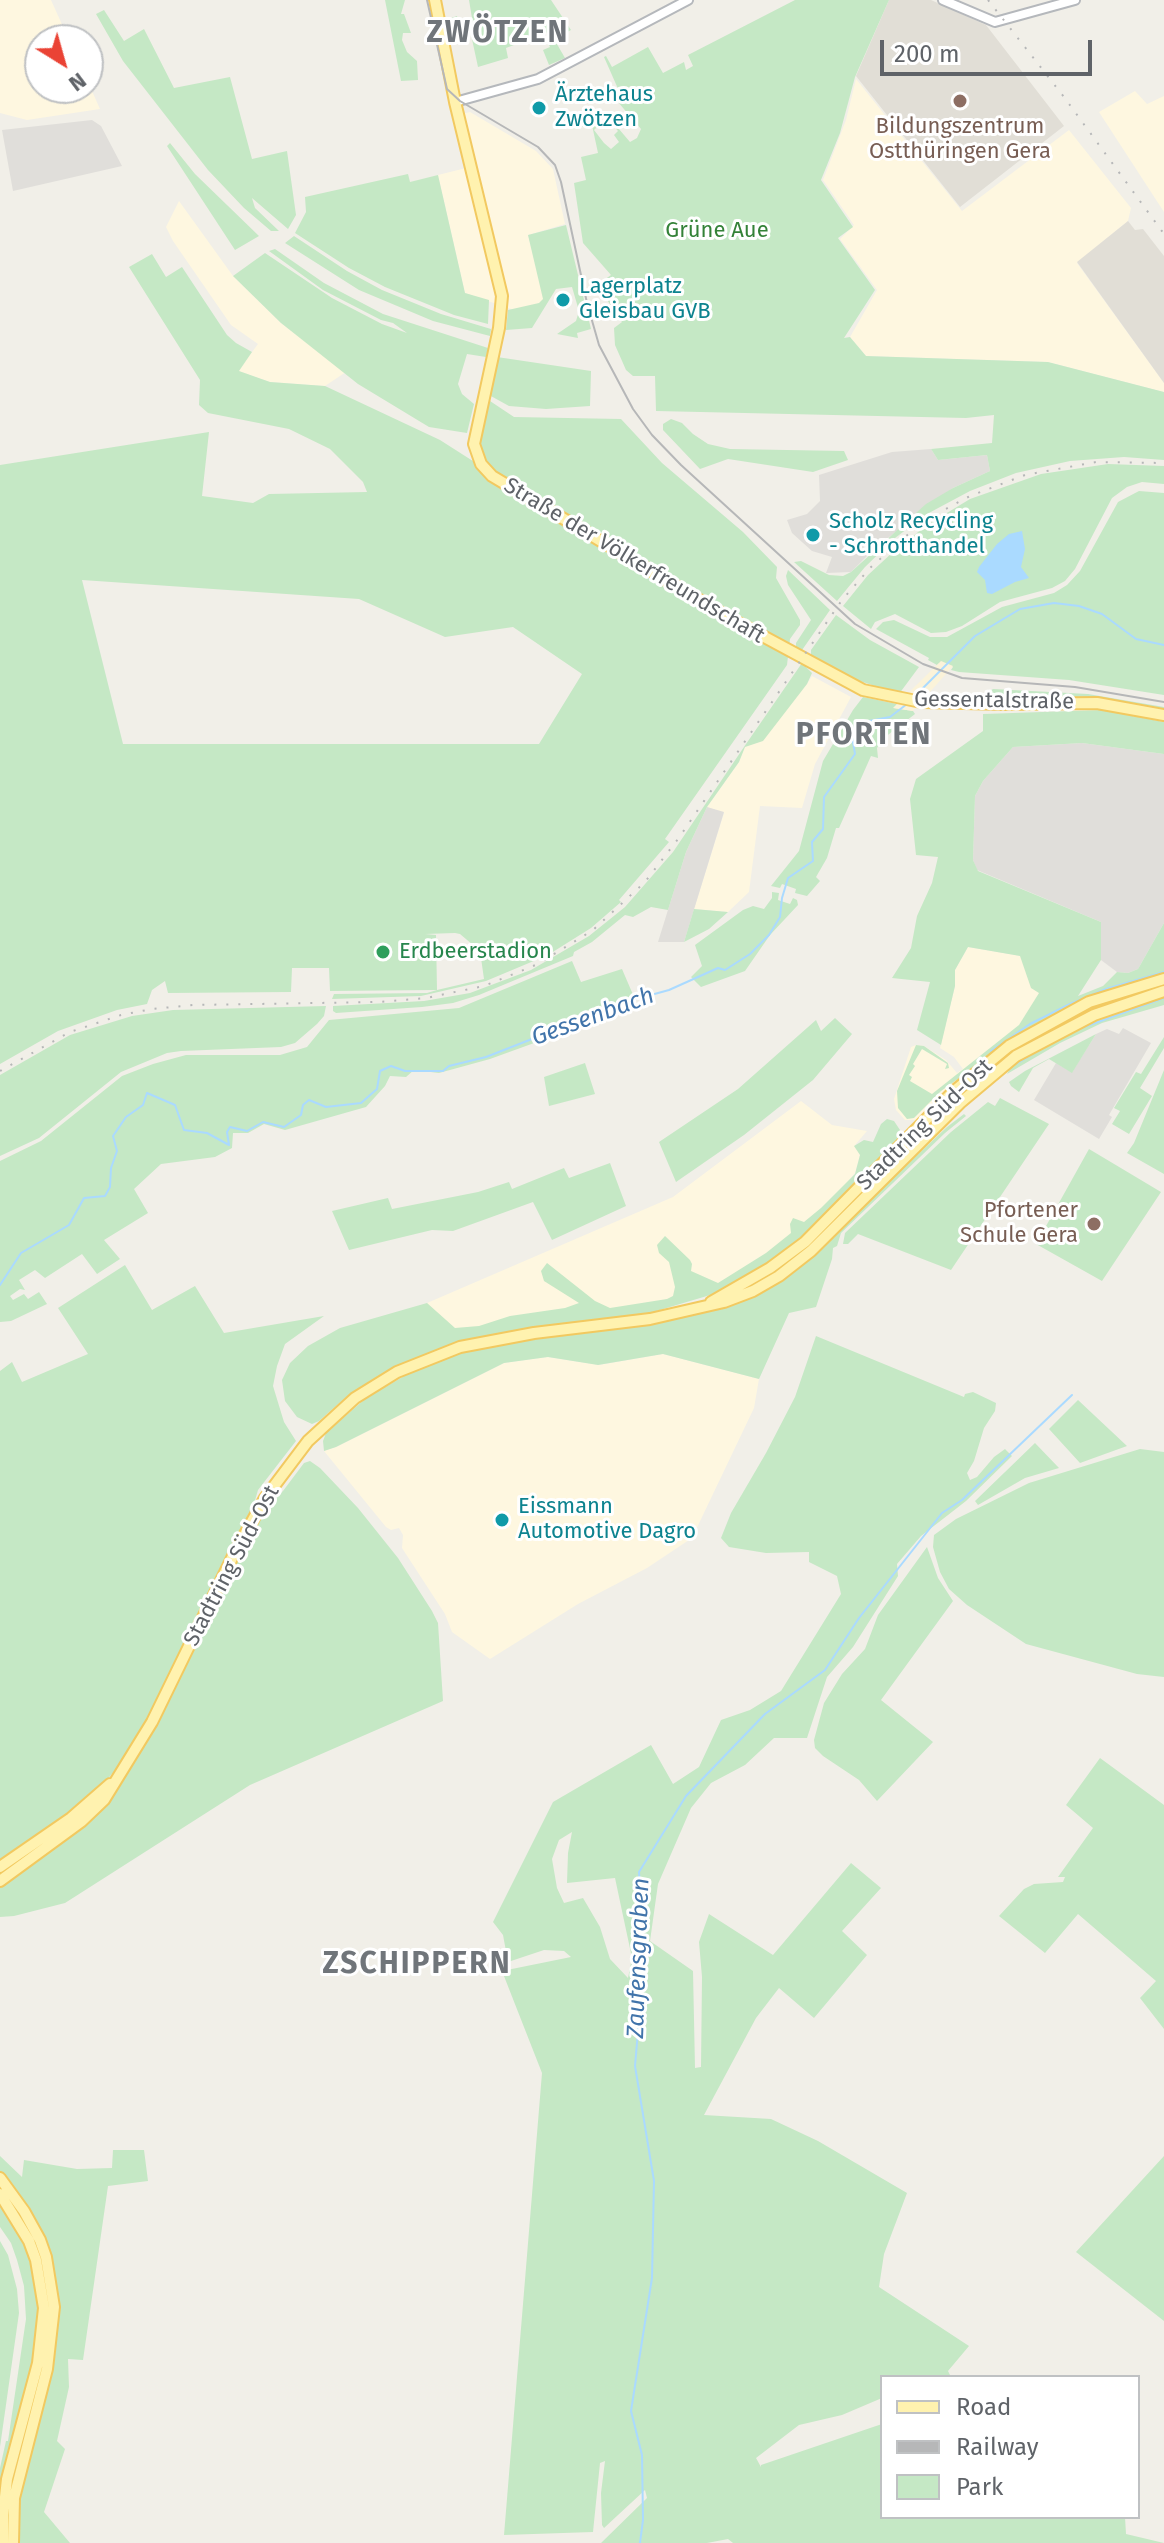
<!DOCTYPE html>
<meta charset="utf-8">
<style>
body{margin:0}
#map{position:relative;width:1164px;height:2543px;overflow:hidden;background:#f1efe8;font-family:"Fira Sans",sans-serif}
canvas{display:block}
.legend{position:absolute;left:880px;top:2375px;width:260px;height:144px;box-sizing:border-box;background:#fff;border:2px solid #bfc1c3;margin:0;padding:10px 14px;list-style:none;font-size:24px;color:#5f6368}
.legend li{display:flex;align-items:center;gap:16px;height:40px}
.legend b{width:40px;border:2px solid #bfc1c3}
.north{position:absolute;left:24px;top:24px;width:80px;height:80px;box-sizing:border-box;background:#fff;border:2px solid #bfc1c3;border-radius:50%;rotate:143deg;font-size:22px;font-weight:700;line-height:32px;text-align:center;color:#5f6368}
.north::after{content:'';display:block;margin:auto;width:28px;height:36px;background:#ea4335;clip-path:polygon(50% 0,100% 100%,50% 72%,0 100%)}
.scale{position:absolute;left:880px;top:40px;width:212px;height:36px;box-sizing:border-box;border:4px solid #5f6368;border-top:0;padding-left:10px;font-size:24px;line-height:28px;white-space:nowrap;color:#5f6368;-webkit-text-stroke:6px #fff;paint-order:stroke}
</style>
<div id="map">
<canvas width="1164" height="2543"></canvas>
<ul class="legend">
<li><b style="height:10px;background:#fff2af"></b>Road</li>
<li><b style="height:10px;background:#b6b7b8"></b>Railway</li>
<li><b style="height:22px;background:#c5e8c5"></b>Park</li>
</ul>
<div class="north">N</div>
<div class="scale">200 m</div>
</div>
<script>
const ctx = document.querySelector('canvas').getContext('2d');
ctx.lineJoin = 'round';
function paint(path, color) {
  ctx.fillStyle = color;
  ctx.fill(path, 'evenodd');
}
function toPath(rows) {
  const path = new Path2D();
  for (const r of rows) {
    path.moveTo(r[0], r[1]);
    for (let i = 2; i < r.length; i += 2) path.lineTo(r[i], r[i + 1]);
  }
  return path;
}
function stroke(path, color, width, dash) {
  ctx.strokeStyle = color;
  ctx.lineWidth = width;
  ctx.lineCap = dash ? 'butt' : 'round';
  ctx.setLineDash(dash || []);
  ctx.stroke(path);
}
function drawText(font, color, halo, rows, align = 'center') {
  ctx.font = font + ' "Fira Sans",sans-serif';
  ctx.lineWidth = 6;
  ctx.setLineDash([]);
  ctx.textBaseline = 'middle';
  ctx.strokeStyle = halo;
  ctx.fillStyle = color;
  for (const [text, x, y, turn = 0] of rows) {
    ctx.save();
    ctx.translate(x, y);
    ctx.rotate((+turn || 0) * Math.PI / 180);
    ctx.textAlign = isNaN(turn) ? turn : align;
    if (halo) ctx.strokeText(text, 0, 0);
    ctx.fillText(text, 0, 0);
    ctx.restore();
  }
}
const commercial = toPath([
 [0,0,51,0,69,40,40,40,40,88,88,88,88,82,100,109,27,120,0,113],
 [856,79,962,211,1069,130,1131,208,1128,221,1077,263,1164,383,1164,392,1048,362,866,356,850,337,877,290,840,239,854,225,823,180,846,120],
 [1135,91,1147,104,1164,96,1164,212,1099,112],
 [470,112,536,151,553,169,565,224,528,235,544,299,540,303,514,310,465,293,438,175,474,166,462,114],
 [179,201,233,276,281,323,346,372,325,386,270,382,238,371,258,344,231,325,173,241,166,227],
 [812,676,851,697,815,764,802,808,760,806,749,892,728,912,694,909,724,813,707,807,739,762,745,746,807,684],
 [968,947,1021,956,1080,1003,1055,1014,1003,1045,938,1097,916,1120,905,1120,896,1110,894,1099,911,1047,916,1045,924,1046,946,1060,957,1073,963,1069,954,1057,940,1048,955,986,955,970],
 [801,1101,832,1125,867,1131,855,1145,860,1155,855,1173,824,1211,788,1243,704,1292,450,1343,427,1303,673,1197],
 [663,1354,759,1379,754,1408,692,1538,647,1568,578,1604,490,1659,452,1632,445,1614,402,1548,403,1535,399,1528,391,1530,386,1527,324,1451,336,1447,504,1363,547,1357,599,1365]
]);
const industrial = toPath([
 [92,120,101,126,122,166,13,191,2,130],
 [931,449,938,460,987,455,990,471,953,488,875,548,851,572,826,573,832,557,812,551,792,533,787,520,807,514,820,501,819,475,892,452],
 [1082,743,1164,754,1164,923,1138,969,1128,973,1117,972,1101,960,1101,922,977,870,973,860,975,796,983,781,1013,747],
 [707,807,724,812,684,942,658,942,686,852],
 [1123,1028,1151,1043,1109,1115,1112,1117,1099,1139,1034,1100,1056,1063,1072,1072,1096,1034,1107,1029,1119,1034]
]);
const education = toPath([
 [889,0,931,0,986,25,1064,126,960,207,856,76],
 [1128,221,1135,230,1143,229,1164,256,1164,383,1077,262]
]);
const green = toPath([
 [385,0,405,0,401,14,404,14,411,33,403,33,402,40,407,52,417,61,418,80,401,81],
 [469,0,551,0,571,30,554,39,565,58,549,65,543,50,550,47,546,38,542,38,550,35,548,32,506,48,508,58,478,67,470,30,456,31,450,26,451,18,457,16,459,25,470,22,470,17,472,30,474,30],
 [795,0,889,0,855,77,840,133,821,180,853,227,838,238,875,290,844,338,850,337,866,356,1048,362,1164,392,1164,460,1124,457,1070,461,1016,473,970,491,927,514,895,538,865,567,837,601,794,562,801,561,829,575,843,576,851,572,926,504,953,488,990,471,987,455,938,460,931,449,992,443,994,415,966,418,656,411,655,376,633,376,626,370,615,345,614,328,622,322,597,285,611,275,583,243,574,183,586,180,581,157,598,153,592,125,570,129,567,122,575,119,578,125,592,119,590,113,599,109,600,113,596,115,599,125,594,130,604,143,611,149,619,142,614,135,618,131,610,122,606,124,607,115,630,142,637,138,641,129,612,95,619,91,604,57,606,56,612,67,648,47,663,73,684,62,686,70,693,66,688,55],
 [104,10,124,41,144,29,174,88,230,77,252,159,287,151,296,215,288,229,252,198,255,208,279,231,271,231,244,208,208,170,123,61,96,14],
 [170,143,195,174,259,236,235,250,167,146],
 [408,174,410,182,438,175,465,293,489,300,488,324,454,315,385,287,349,268,295,233,306,212,305,197],
 [566,225,591,329,577,333,578,338,557,334,576,321,579,311,572,287,556,289,532,328,506,330,508,310,539,303,543,299,528,235],
 [294,236,347,271,382,290,441,314,491,329,490,336,433,321,359,290,285,243],
 [275,249,324,283,383,314,488,348,486,357,467,354,458,384,462,394,474,404,467,433,429,427,358,384,281,323,233,276,265,253,332,298,382,324,407,333,393,323,381,320,323,290,269,251],
 [152,254,166,277,182,267,227,335,236,343,252,352,239,371,270,382,325,386,440,440,476,463,487,399,514,417,621,419,662,463,743,532,777,567,776,578,800,620,800,625,790,639,787,665,665,839,669,842,619,900,621,902,591,928,548,955,486,981,421,996,332,999,334,994,427,993,437,990,330,991,329,968,292,968,291,992,168,993,165,981,152,990,147,1004,117,1010,58,1031,0,1064,0,465,209,432,202,496,253,503,269,494,367,492,363,482,330,449,289,429,208,413,199,405,200,380,129,267],
 [82,580,359,599,445,637,513,627,582,674,539,744,123,744],
 [455,933,460,934,473,945,481,958,484,979,437,990,436,935,425,934],
 [497,357,591,371,590,406,546,409,509,406,489,395],
 [671,419,682,423,693,434,708,444,730,449,844,451,848,460,813,472,728,459,700,469,663,430,663,424],
 [1108,464,1164,466,1164,484,1142,482,1127,487,1112,498,1075,569,1065,581,1052,588,1000,602,962,626,946,632,931,633,895,614,875,622,871,629,843,606,868,575,894,551,927,525,970,499,1041,474],
 [1139,491,1164,493,1164,695,1069,680,959,672,951,670,953,667,941,662,937,665,928,660,929,658,876,629,883,622,894,620,930,637,947,637,1002,607,1054,593,1067,585,1080,571,1118,502],
 [788,570,830,610,800,653,796,650,796,643,811,620,788,585,786,576],
 [836,615,870,640,919,667,899,694,851,678,811,658,811,650],
 [802,663,812,673,807,684,763,741,745,747,739,762,707,807,686,852,668,910,651,907,633,917,625,915,592,942,574,952,573,956,479,995,453,1003,422,1007,336,1013,333,1011,333,1006,424,1001,470,993,531,970,589,936,625,907,673,852,746,744],
 [993,689,1088,694,1164,707,1164,713,1099,700,975,701],
 [863,697,897,704,894,708,913,711,915,714,884,738,877,748,878,758,871,756,839,828,836,828,827,858,816,877,820,881,807,896,795,893,796,889,782,884,780,888,771,886,799,851,823,761,853,710],
 [1102,710,1164,722,1164,754,1082,743,1013,747,983,781,975,796,973,860,978,871,1101,922,1101,960,1078,996,1103,986,1117,972,1128,973,1138,969,1164,923,1164,976,1100,994,1028,1029,941,1091,914,1118,907,1119,898,1108,897,1091,916,1045,924,1046,948,1063,949,1068,945,1069,947,1064,922,1049,913,1064,915,1066,909,1075,912,1077,910,1081,932,1094,1019,1025,1039,993,1031,988,1020,956,968,947,955,970,955,986,941,1045,917,1030,930,982,892,978,911,948,917,916,932,883,938,857,916,855,910,799,916,779,983,731,983,714],
 [772,892,779,893,778,900,790,904,793,898,797,900,798,905,770,935,745,971,701,987,691,977,702,966,695,945,743,910,753,906,764,909,772,898],
 [694,909,728,912,709,929,684,942],
 [572,961,581,982,622,969,634,997,579,1018,581,1026,490,1059,439,1073,414,1070,406,1077,390,1076,385,1086,366,1107,285,1130,264,1124,248,1133,233,1133,232,1148,215,1157,161,1164,134,1189,148,1213,104,1240,120,1259,97,1274,82,1254,45,1278,35,1270,19,1280,25,1290,20,1289,10,1296,13,1300,24,1294,28,1299,39,1292,47,1304,11,1321,0,1322,0,1161,41,1141,122,1076,153,1064,186,1055,280,1055,307,1047,329,1020,459,1008],
 [1164,996,1164,1005,1102,1023,1060,1043,1007,1074,1012,1065,1025,1056,1087,1023],
 [326,1006,324,1016,317,1024,295,1043,281,1047,181,1051,167,1053,121,1072,39,1138,0,1156,0,1075,70,1035,132,1016,173,1010],
 [835,1018,852,1034,813,1080,744,1135,676,1182,659,1142,738,1089,816,1020,821,1031],
 [1096,1034,1072,1073,1049,1059,1033,1068,1019,1092,1011,1086,1009,1082,1025,1071],
 [1164,1037,1164,1048,1140,1088,1152,1096,1129,1134,1112,1124,1120,1111,1114,1108,1136,1072,1141,1074],
 [585,1063,595,1094,549,1106,544,1077],
 [1164,1070,1164,1174,1127,1153,1134,1143],
 [1000,1098,1049,1124,951,1270,858,1234,848,1244,843,1244,845,1233,951,1132,988,1102,995,1106],
 [964,1114,966,1116,945,1133,841,1233,837,1246,833,1248,832,1259,816,1307,789,1313,759,1379,663,1354,598,1365,548,1357,504,1363,336,1447,324,1451,323,1441,326,1433,366,1398,420,1367,449,1356,490,1345,667,1321,731,1305,759,1292,862,1207,947,1127],
 [887,1119,894,1121,900,1130,900,1140,803,1237,778,1258,717,1293,643,1315,504,1333,442,1348,375,1378,345,1398,319,1421,312,1424,297,1417,285,1401,282,1380,290,1363,308,1346,340,1328,427,1303,455,1328,479,1326,510,1316,565,1308,579,1303,544,1281,541,1271,547,1263,595,1301,610,1308,667,1299,673,1296,675,1287,669,1262,659,1253,657,1245,665,1236,690,1260,692,1264,691,1271,718,1283,766,1253,791,1233,790,1224,793,1218,804,1222,821,1208,855,1174,860,1155,854,1146,864,1140,873,1142,881,1124],
 [1089,1149,1161,1192,1102,1281,1036,1244],
 [610,1163,626,1206,552,1240,533,1202,453,1231,432,1230,349,1250,332,1211,388,1198,392,1209,478,1192,509,1182,512,1189,564,1168,569,1178],
 [125,1265,152,1310,195,1286,224,1333,324,1316,285,1344,277,1366,273,1386,284,1422,296,1441,258,1490,252,1511,153,1710,128,1755,100,1788,83,1802,0,1862,0,1371,12,1362,22,1382,88,1354,58,1308],
 [816,1336,964,1397,965,1394,973,1392,996,1403,995,1411,984,1428,974,1461,967,1473,970,1480,977,1477,994,1457,1005,1449,1012,1456,966,1501,921,1536,897,1564,898,1576,853,1647,827,1677,807,1738,774,1738,745,1765,711,1783,691,1808,658,1884,650,1941,693,1971,695,2068,701,2067,702,1977,699,1942,709,1914,773,1955,851,1863,881,1888,842,1931,867,1955,814,2018,779,1988,756,2018,704,2115,771,2119,818,2141,907,2193,884,2254,879,2287,969,2346,948,2371,951,2377,882,2377,882,2398,842,2415,799,2425,756,2458,761,2467,761,2465,882,2424,882,2517,1125,2517,1126,2534,1164,2543,733,2543,728,2539,707,2543,601,2543,647,2498,645,2490,604,2528,602,2525,601,2493,605,2461,600,2463,593,2532,504,2535,542,2073,502,1971,571,1957,564,1951,544,1950,508,1962,503,1935,493,1922,553,1802,651,1745,673,1784,699,1767,721,1720,750,1710,781,1691,841,1594,837,1576,809,1562,809,1552,766,1553,729,1547,721,1538,731,1513,766,1453,795,1397],
 [572,1832,568,1853,567,1883,615,1878,632,1958,628,1978,610,1959,600,1927,583,1898,564,1903,557,1888,552,1859,559,1840],
 [1078,1400,1127,1446,1080,1463,1049,1429],
 [1035,1443,1059,1468,1025,1478,978,1505,975,1501],
 [1140,1449,1164,1452,1164,1677,1137,1674,1026,1644,967,1605,949,1589,940,1572,933,1547,934,1535,956,1519,1029,1483],
 [310,1461,320,1468,358,1508,398,1558,432,1611,438,1623,443,1701,250,1785,65,1903,14,1916,0,1917,0,1887,108,1802,128,1773,156,1724,244,1546,269,1504,283,1491,304,1463],
 [927,1547,938,1578,953,1601,881,1700,933,1742,877,1801,859,1780,823,1756,815,1748,814,1740,824,1703,842,1674,865,1649,878,1615],
 [1100,1758,1164,1805,1164,2029,1140,1998,1156,1981,1078,1914,1045,1953,999,1916,1024,1889,1034,1884,1063,1882,1065,1877,1058,1877,1093,1828,1066,1805],
 [113,2150,144,2150,148,2181,108,2186,83,2360,68,2359,69,2387,57,2441,65,2449,44,2512,70,2543,17,2543,19,2493,52,2365,57,2335,57,2294,44,2240,16,2190,0,2171,0,2156,22,2177,24,2160,77,2169,112,2168],
 [1164,2156,1164,2321,1076,2252],
 [0,2200,28,2248,37,2281,40,2318,35,2359,11,2443,0,2501,0,2468,6,2441,8,2441,26,2319,24,2286,17,2260,11,2243,0,2227],
 [0,2241,8,2255,17,2289,19,2313,0,2447]
]);
const sand = toPath([
 [941,661,953,666,913,711,893,708]
]);
const water = toPath([
 [1022,531,1025,549,1021,567,1029,578,1015,582,992,594,987,593,985,580,977,572,979,567,997,544,1009,534]
]);
const stream = toPath([
 [914,697,975,636,1020,609,1054,603,1079,606,1102,614,1136,639,1164,645],
 [1076,1030,1164,998],
 [991,1051,1030,1024,1070,1004,1106,989,1164,972],
 [1016,1064,1046,1046],
 [0,1285,21,1253,69,1225,84,1198,105,1196,110,1187,111,1168,117,1151,113,1136,126,1117,143,1105,147,1093,175,1105,184,1130,207,1133,229,1145,227,1132,230,1127,247,1131,263,1122,284,1127,301,1115,303,1105,309,1100,326,1107,361,1103,377,1089,380,1071,391,1066,405,1071,443,1071,449,1066,486,1057,629,1001,669,990,718,968,725,970,750,954,769,935,780,917,782,898,788,878,813,861,812,842,823,829,824,797,855,754,851,730,869,721,890,717,907,704],
 [640,2543,643,2520,642,2455,631,2411,652,2278,654,2181,635,2066,644,1962,639,1872,686,1796,765,1714,825,1670,859,1618,942,1513,962,1500,1072,1395]
]);
const minor = toPath([
 [943,0,995,22,1075,0],
 [455,102,538,79,688,0]
]);
const major = toPath([
 [435,0,455,102,502,296,499,328,474,444,481,464,492,476,733,620,863,690,921,702,1005,704,1097,703,1164,715],
 [711,1302,770,1268,805,1242,953,1092,1009,1046,1089,1002,1164,979],
 [0,1867,71,1818,110,1784],
 [0,1881,82,1821,104,1800,152,1722,233,1556,265,1498,308,1441,355,1398,397,1372,460,1347,534,1333,650,1319,724,1302,753,1291,779,1276,811,1251,960,1103,1016,1056,1094,1015,1164,991],
 [0,2178,24,2211,40,2240,46,2257,54,2307,47,2369,14,2498,13,2543],
 [0,2194,29,2241,36,2260,44,2308,38,2363,7,2479,3,2515,3,2543]
]);
const tram = toPath([
 [427,0,447,89,460,101,538,147,555,165,561,182,587,303,599,345,633,409,652,435,681,465,855,624,923,664,962,678,1075,687,1164,702]
]);
const rail = toPath([
 [988,0,1064,97,1164,234],
 [0,1071,70,1032,121,1015,152,1009,193,1005,378,1002,426,998,484,986,538,964,593,930,645,882,678,839,842,600,870,568,906,536,940,512,970,496,1025,475,1096,462,1164,463]
]);
const markers = [
 [960,101,8,"#8d6e63"],
 [539,108,8,"#0f9aa8"],
 [563,300,8,"#0f9aa8"],
 [813,535,8,"#0f9aa8"],
 [383,952,8,"#2e9e5b"],
 [1094,1224,8,"#8d6e63"],
 [502,1520,8,"#0f9aa8"]
];
const cultureNames = [
 ["Ärztehaus",555,95],
 ["Zwötzen",555,120],
 ["Lagerplatz",579,287],
 ["Gleisbau GVB",579,312],
 ["Scholz Recycling",829,522],
 ["- Schrotthandel",829,547],
 ["Eissmann",518,1507],
 ["Automotive Dagro",518,1532]
];
const educationNames = [
 ["Bildungszentrum",960,127],
 ["Ostthüringen Gera",960,152],
 ["Pfortener",1078,1211,"right"],
 ["Schule Gera",1078,1236,"right"]
];
const parkNames = [
 ["Grüne Aue",717,231]
];
const streetNames = [
 ["Straße der Völkerfreundschaft",634,561,31],
 ["Gessentalstraße",994,701,1],
 ["Stadtring Süd-Ost",925,1125,-44],
 ["Stadtring Süd-Ost",232,1566,-62]
];
const leisureNames = [
 ["Erdbeerstadion",399,952]
];
const waterNames = [
 ["Gessenbach",593,1017,-20],
 ["Zaufensgraben",639,1958,-88]
];
const districtNames = [
 ["ZWÖTZEN",498,34],
 ["PFORTEN",864,736],
 ["ZSCHIPPERN",417,1965]
];
paint(commercial, '#fef7e0');
paint(industrial, '#e0deda');
paint(education, '#e1ded6');
paint(green, '#c5e8c5');
paint(sand, '#fbf3d9');
paint(water, '#aadaff');
stroke(stream, '#aadaff', 2);
stroke(minor, '#b5b8bc', 12);
stroke(major, '#f2c960', 14);
stroke(minor, '#fff', 8);
stroke(major, '#fff2af', 10);
stroke(tram, '#b6b7b8', 2);
stroke(rail, '#b6b7b8', 2, [2, 10]);
for (const [x, y, r, color] of markers) {
  const dot = new Path2D();
  dot.arc(x, y, r, 0, 2 * Math.PI);
  ctx.fillStyle = color;
  ctx.fill(dot);
  stroke(dot, '#fff', 3);
}
drawText('22px', '#0d838f', '#fff', cultureNames, 'left');
drawText('22px', '#785e54', '#fff', educationNames);
drawText('22px', '#348238', '#fff', parkNames);
drawText('22px', '#5f6368', '#fff', streetNames);
drawText('22px', '#27864d', '#fff', leisureNames, 'left');
drawText('italic 24px', '#4174aa', '#fff', waterNames);
ctx.letterSpacing = '2px';
drawText('bold 30px', '#70757a', '#fff', districtNames);
ctx.letterSpacing = '0px';
</script>
